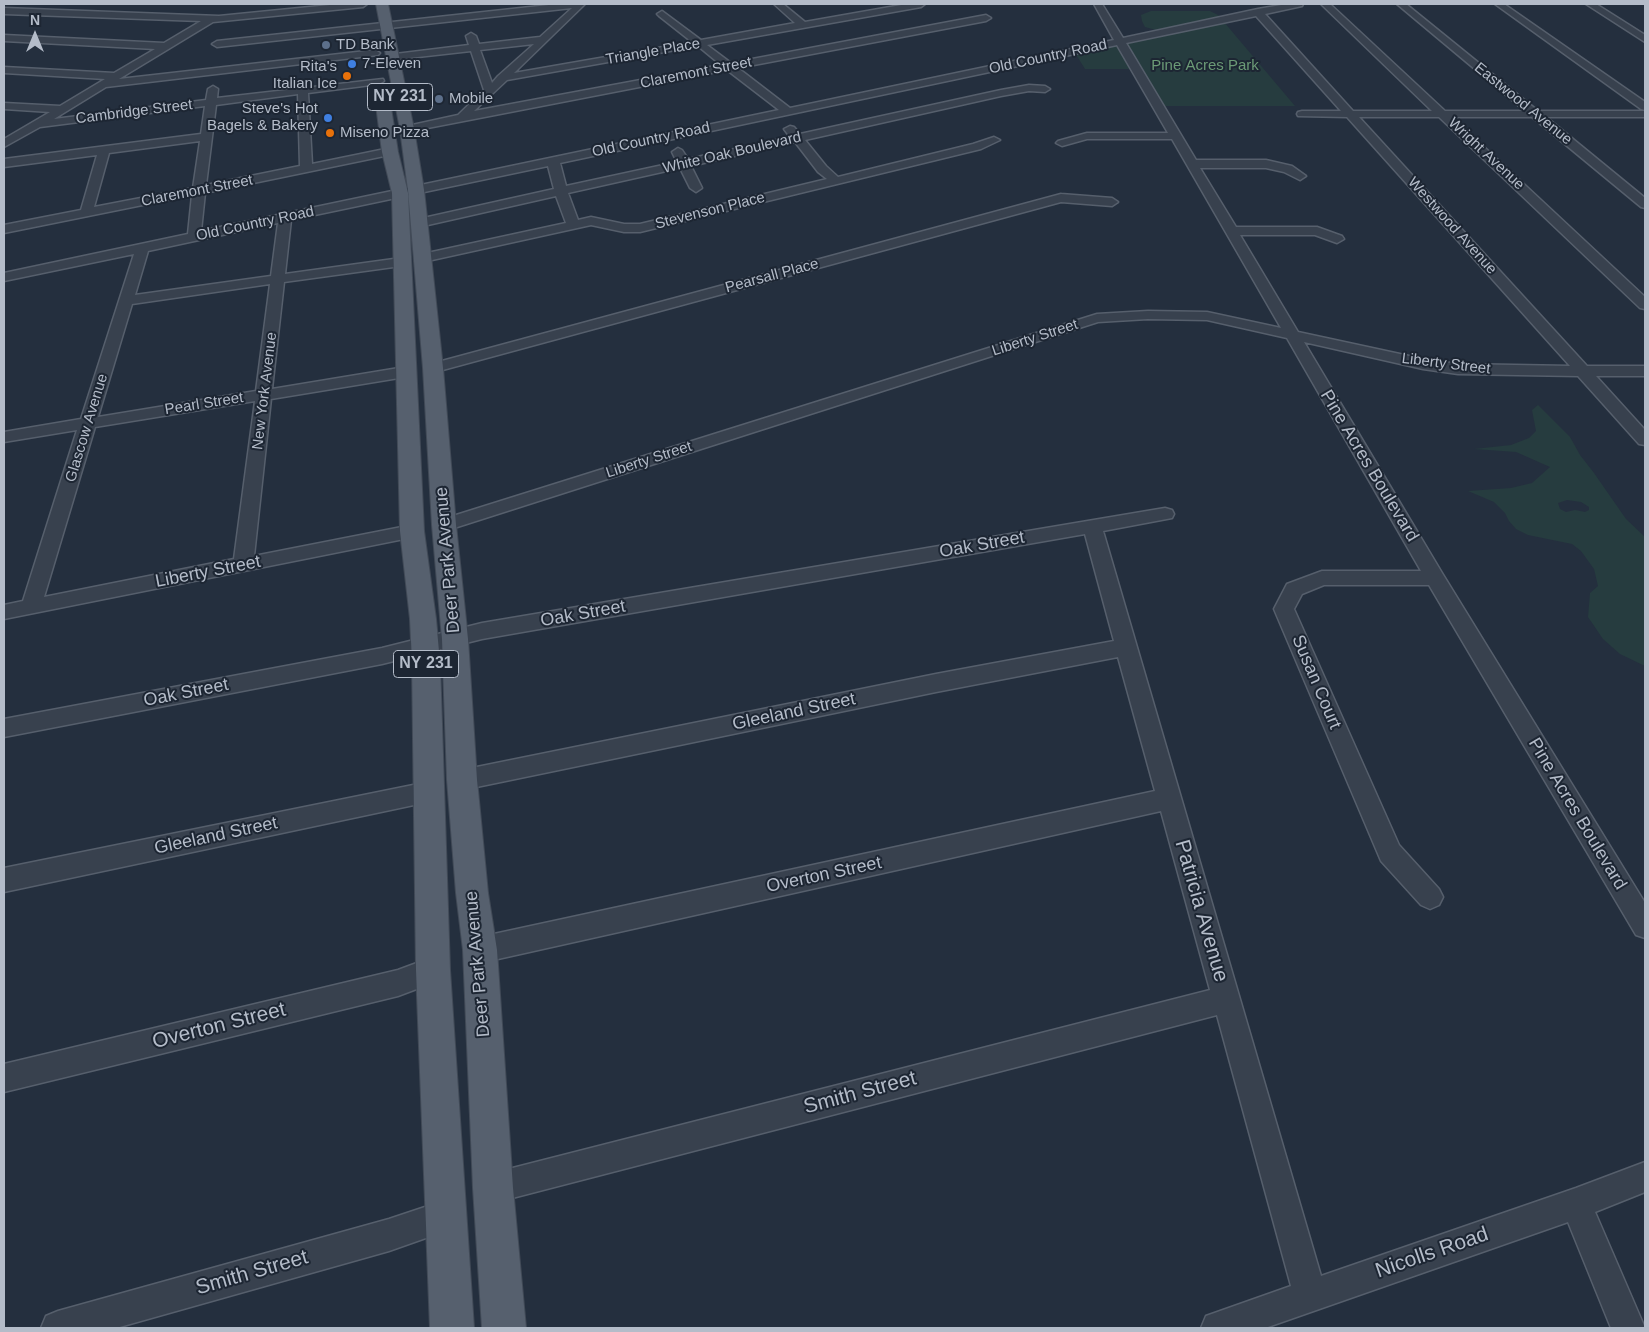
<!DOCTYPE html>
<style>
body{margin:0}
#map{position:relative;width:1649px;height:1332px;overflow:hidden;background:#242f3e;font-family:Helvetica,sans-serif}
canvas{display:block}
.frame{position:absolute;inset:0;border:5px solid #b4bcc9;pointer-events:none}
.north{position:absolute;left:10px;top:10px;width:50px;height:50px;-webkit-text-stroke:4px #1d2633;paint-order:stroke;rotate:0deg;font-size:14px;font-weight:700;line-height:20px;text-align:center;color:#b4bcc9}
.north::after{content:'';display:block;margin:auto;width:18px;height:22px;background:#b4bcc9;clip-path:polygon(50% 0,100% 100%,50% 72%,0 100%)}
</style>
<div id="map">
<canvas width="1649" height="1332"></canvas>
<div class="frame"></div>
<div class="north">N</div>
</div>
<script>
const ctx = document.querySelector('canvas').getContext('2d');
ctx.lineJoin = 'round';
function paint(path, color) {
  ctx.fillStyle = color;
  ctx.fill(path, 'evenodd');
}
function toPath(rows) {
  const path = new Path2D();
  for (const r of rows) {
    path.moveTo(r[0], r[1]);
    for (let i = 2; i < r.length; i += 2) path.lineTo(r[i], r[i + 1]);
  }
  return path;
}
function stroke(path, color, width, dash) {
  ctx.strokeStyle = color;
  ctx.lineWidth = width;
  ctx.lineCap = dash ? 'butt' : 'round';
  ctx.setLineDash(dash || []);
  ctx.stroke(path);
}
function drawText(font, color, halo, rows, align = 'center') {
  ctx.font = font + ' Helvetica,sans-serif';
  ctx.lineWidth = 4;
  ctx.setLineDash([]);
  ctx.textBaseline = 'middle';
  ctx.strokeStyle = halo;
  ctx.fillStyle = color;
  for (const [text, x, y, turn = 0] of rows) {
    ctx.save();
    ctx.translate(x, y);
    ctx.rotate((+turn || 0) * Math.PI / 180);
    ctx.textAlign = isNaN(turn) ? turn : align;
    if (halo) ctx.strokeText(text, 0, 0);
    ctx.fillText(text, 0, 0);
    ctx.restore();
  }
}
const green = toPath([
 [1151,11,1210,11,1222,17,1156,30,1145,27,1142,21,1141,15],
 [1224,22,1295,106,1159,106,1139,69,1085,69,1075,53],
 [1538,405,1570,437,1580,455,1594,473,1626,519,1645,537,1645,666,1620,654,1603,639,1588,617,1590,593,1598,586,1594,569,1581,551,1572,544,1528,535,1516,529,1509,521,1505,513,1494,502,1468,491,1511,488,1532,483,1550,467,1516,452,1474,449,1511,445,1529,438,1536,431,1532,410],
 [1567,500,1581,502,1589,507,1589,510,1585,512,1575,510,1566,512,1560,509,1558,503]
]);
const minor = toPath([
 [340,4,367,4,363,7,213,22,119,79,375,50,380,53,378,55,106,87,54,119,206,100,208,89,213,86,218,89,217,98,383,79,384,81,379,84,308,93,312,164,390,148,394,150,396,152,394,154,205,193,201,231,779,110,727,70,407,132,403,131,401,129,403,127,458,115,484,90,471,51,391,60,387,59,387,55,469,45,466,36,471,33,476,36,479,44,540,37,572,8,217,47,212,44,217,41,558,4,585,4,514,73,692,42,659,16,657,14,662,11,701,40,795,23,774,4,783,4,805,22,907,4,925,4,921,7,707,45,731,63,986,15,991,18,986,21,738,68,790,108,1114,40,1094,4,1102,4,1123,38,1258,9,1287,4,1303,4,1302,6,1265,14,1353,111,1432,111,1321,4,1330,4,1445,111,1525,111,1397,4,1406,4,1538,111,1645,111,1645,117,1546,117,1645,198,1645,208,1641,207,1532,117,1452,117,1645,297,1645,309,1640,308,1439,117,1359,117,1587,366,1645,366,1645,376,1596,376,1645,430,1645,445,1639,444,1578,376,1458,374,1423,369,1304,342,1442,573,1645,903,1645,938,1636,935,1429,585,1324,585,1302,594,1294,609,1399,845,1439,889,1443,897,1439,905,1430,909,1421,905,1381,861,1274,609,1287,584,1322,571,1421,571,1287,338,1207,320,1148,319,1098,322,451,529,444,531,437,529,435,525,437,521,1097,314,1148,311,1207,312,1281,328,1172,139,1087,139,1062,146,1056,143,1058,141,1087,133,1168,133,1117,45,560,163,566,186,677,162,672,152,678,148,682,150,688,159,790,137,784,129,790,126,794,127,800,134,1001,90,1029,85,1045,86,1050,89,1045,92,1029,91,1001,96,805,140,826,166,838,177,973,144,994,137,1000,140,981,149,640,232,624,232,591,225,423,262,418,261,416,258,418,255,566,223,556,196,419,227,413,223,419,219,554,189,548,166,291,220,285,274,401,258,408,262,401,266,284,282,272,389,405,367,411,369,413,372,411,375,405,377,271,399,254,556,412,525,419,526,421,531,419,536,4,619,4,605,23,601,77,430,4,442,4,432,81,419,134,254,4,281,4,273,188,234,192,195,4,233,4,225,81,210,97,155,4,167,4,159,201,134,205,106,40,127,4,147,4,139,50,112,4,109,4,103,60,106,105,79,4,73,4,67,114,73,155,49,4,41,4,35,164,43,201,21,4,14,4,8,219,16,340,4],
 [1256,16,1341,111,1302,111,1298,112,1297,114,1298,116,1347,117,1570,366,1458,364,1423,359,1298,332,1240,235,1315,235,1337,243,1344,239,1342,236,1317,227,1236,227,1200,168,1266,168,1284,172,1300,180,1306,176,1292,166,1266,160,1196,160,1126,43,1256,16],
 [534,44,498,76,492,83,480,50,534,44],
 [698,46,721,65,474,111,507,80,698,46],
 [298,94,300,166,206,185,216,105,298,94],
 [200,141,193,188,94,207,109,153,200,141],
 [795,142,818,172,827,179,640,224,624,224,591,217,578,220,568,193,680,168,690,188,696,192,702,188,691,166,795,142],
 [278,223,271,276,135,295,148,251,278,223],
 [270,284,256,391,98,417,132,304,270,284],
 [255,401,234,559,44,597,95,427,255,401],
 [1495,4,1504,4,1645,102,1645,110,1641,109,1495,4],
 [1586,4,1596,4,1645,35,1645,42,1586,4],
 [1061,194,1112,198,1118,202,1112,206,1061,202,439,371,427,371,425,368,427,365,1061,194],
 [1165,508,1172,510,1174,514,1172,518,1103,531,1321,1276,1576,1188,1645,1162,1645,1192,1595,1212,1645,1328,1611,1328,1568,1222,1265,1328,1201,1328,1206,1316,1291,1286,1217,1015,493,1203,482,1199,478,1188,482,1177,493,1173,1210,990,1161,811,480,963,471,959,467,950,471,941,480,937,1155,791,1118,657,936,692,462,790,454,787,450,780,454,773,462,770,936,674,1114,641,1085,534,482,639,382,664,4,737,4,719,382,648,482,623,1165,508],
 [428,782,436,785,440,792,436,799,428,802,4,892,4,868,428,782],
 [433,957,443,961,446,970,443,979,398,996,4,1092,4,1064,398,970,433,957],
 [446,1200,457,1205,462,1216,457,1227,389,1251,116,1328,41,1328,46,1316,58,1311,389,1219,446,1200]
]);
const major = toPath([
 [376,4,388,4,414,129,424,190,443,368,456,525,468,639,477,780,488,893,497,950,513,1188,526,1328,482,1328,473,1188,463,950,456,893,447,780,442,639,432,525,423,368,408,190,400,129,376,4],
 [381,85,388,89,398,152,408,193,424,531,436,619,440,662,450,970,474,1328,430,1328,416,970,412,662,410,619,400,531,392,193,382,152,374,89,381,85]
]);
const markers = [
 [326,45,5,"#5c6f8a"],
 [352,64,5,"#3f7fe0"],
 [347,76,5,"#e8710a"],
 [439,99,5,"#5c6f8a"],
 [328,118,5,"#3f7fe0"],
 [330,133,5,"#e8710a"]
];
const farPoinames = [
 ["TD Bank",336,45],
 ["7-Eleven",362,64],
 ["Rita's",337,67,"right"],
 ["Italian Ice",337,84,"right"],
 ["Mobile",449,99],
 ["Steve's Hot",318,109,"right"],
 ["Bagels & Bakery",318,126,"right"],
 ["Miseno Pizza",340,133]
];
const farStreetnames = [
 ["Triangle Place",653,52,-10],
 ["Old Country Road",1048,57,-12],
 ["Claremont Street",696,73,-11],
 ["Eastwood Avenue",1523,104,39],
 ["Cambridge Street",134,112,-7],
 ["Old Country Road",651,140,-12],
 ["White Oak Boulevard",732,153,-13],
 ["Wright Avenue",1486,154,43],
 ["Claremont Street",197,191,-11],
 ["Stevenson Place",710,211,-14],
 ["Old Country Road",255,224,-12],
 ["Westwood Avenue",1452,226,48],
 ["Pearsall Place",772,276,-15],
 ["Liberty Street",1035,338,-18],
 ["Liberty Street",1446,364,7],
 ["New York Avenue",265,391,-83],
 ["Pearl Street",204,404,-9],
 ["Glascow Avenue",87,428,-73],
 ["Liberty Street",649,460,-18]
];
const farParknames = [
 ["Pine Acres Park",1205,66]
];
const shields = [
 [400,97,65],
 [426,664,65]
];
const shieldNames = [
 ["NY 231",400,97],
 ["NY 231",426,664]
];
const streetNames = [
 ["Pine Acres Boulevard",1369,466,59],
 ["Oak Street",982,545,-10],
 ["Deer Park Avenue",448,560,-95],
 ["Liberty Street",208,572,-11],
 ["Oak Street",583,614,-10],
 ["Susan Court",1316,682,67],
 ["Oak Street",186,693,-11],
 ["Gleeland Street",794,712,-12],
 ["Pine Acres Boulevard",1577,814,59],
 ["Gleeland Street",216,836,-12],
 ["Overton Street",824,875,-12],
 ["Deer Park Avenue",478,964,-95]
];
const nearStreetnames = [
 ["Patricia Avenue",1201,911,74],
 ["Overton Street",219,1026,-14],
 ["Smith Street",860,1093,-15],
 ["Nicolls Road",1432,1253,-19],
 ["Smith Street",252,1273,-16]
];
paint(green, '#263c3f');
stroke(minor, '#565f6c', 3);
stroke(major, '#414a57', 2);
paint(minor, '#38414e');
paint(major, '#56606e');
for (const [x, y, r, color] of markers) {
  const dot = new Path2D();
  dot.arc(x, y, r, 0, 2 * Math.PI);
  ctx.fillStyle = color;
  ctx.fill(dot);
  stroke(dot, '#1d2633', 2);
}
drawText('15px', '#b4bcc9', '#1d2633', farPoinames, 'left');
drawText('15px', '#b4bcc9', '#1d2633', farStreetnames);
drawText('15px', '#6b9a76', '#1d2633', farParknames);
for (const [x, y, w] of shields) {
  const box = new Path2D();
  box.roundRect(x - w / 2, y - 13.5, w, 27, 4);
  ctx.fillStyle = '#1d2633';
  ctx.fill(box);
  stroke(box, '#b4bcc9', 1);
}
drawText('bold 16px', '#b4bcc9', null, shieldNames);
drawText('18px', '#b4bcc9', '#1d2633', streetNames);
drawText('21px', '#b4bcc9', '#1d2633', nearStreetnames);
</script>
